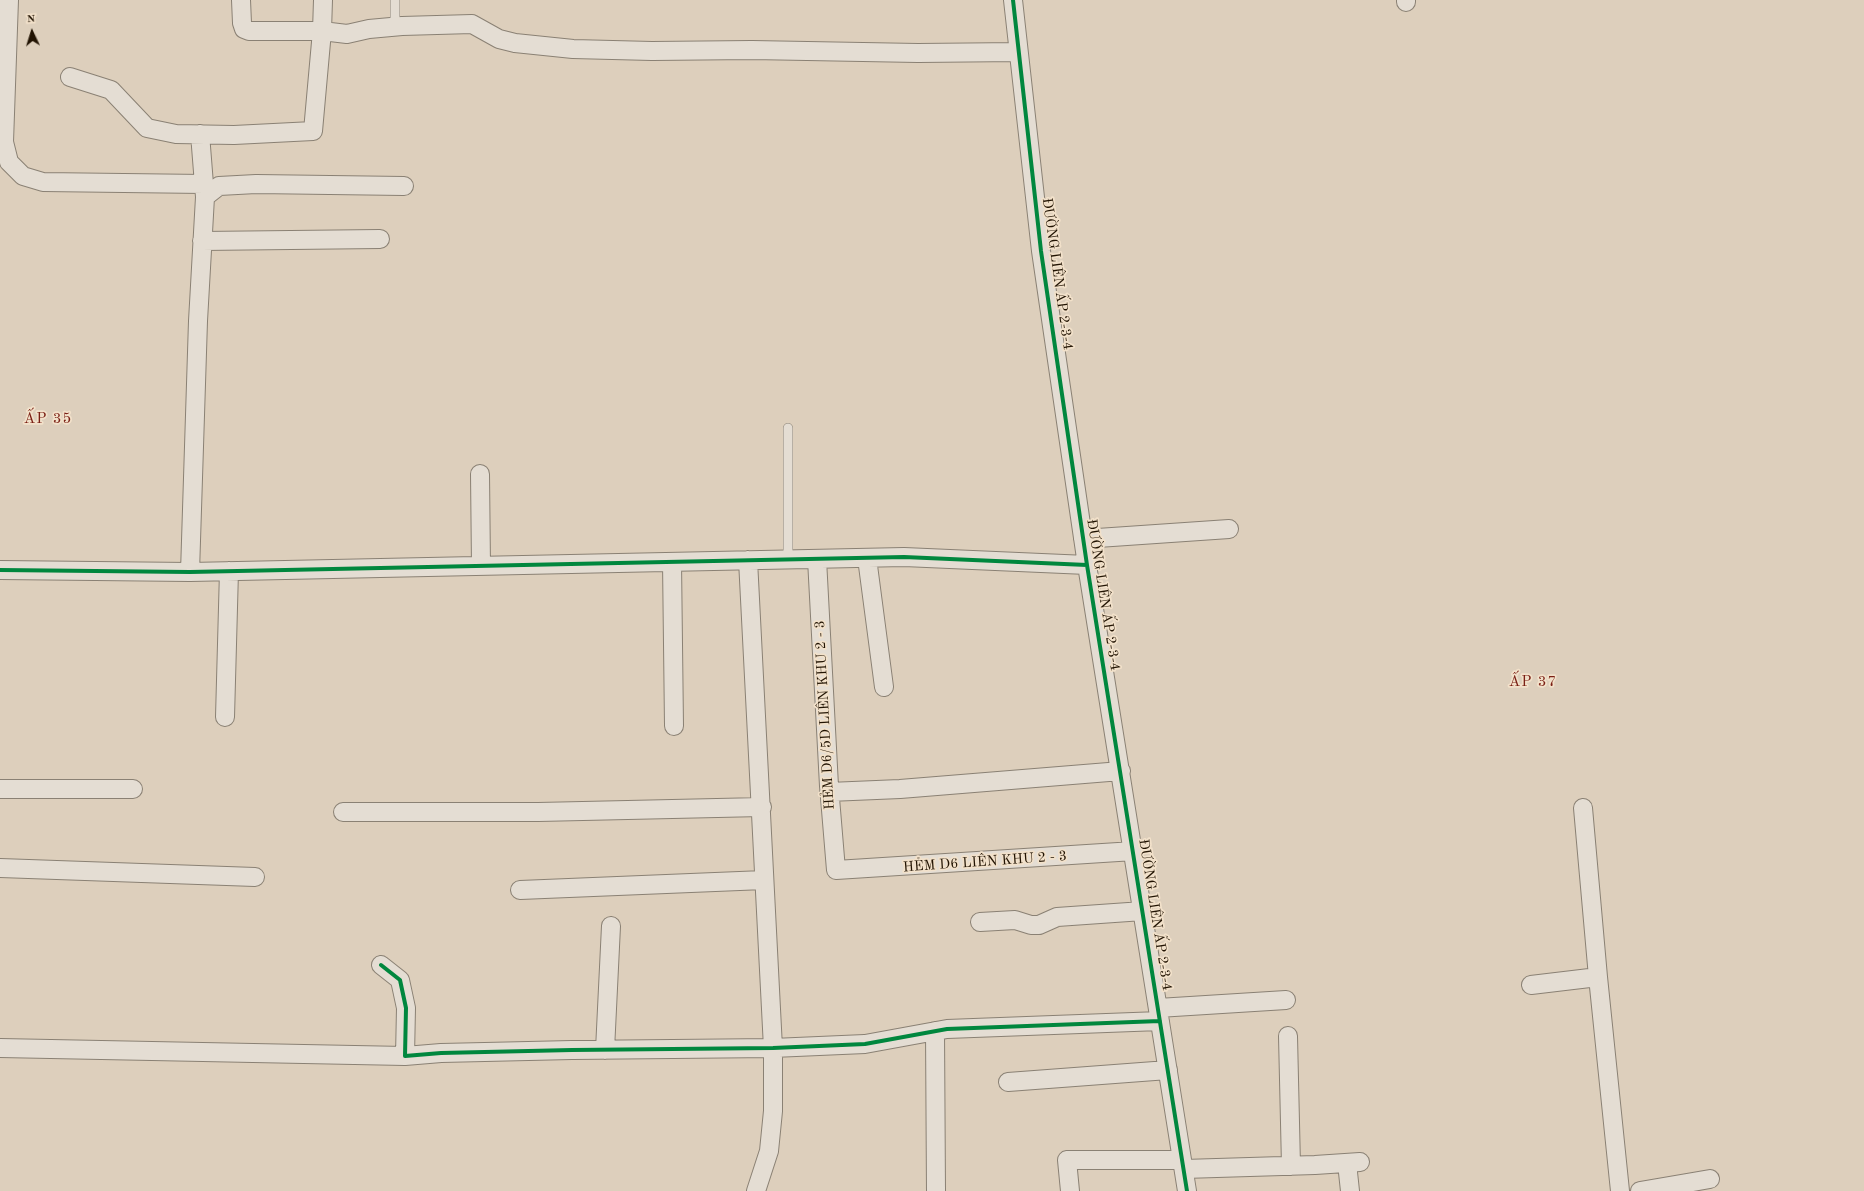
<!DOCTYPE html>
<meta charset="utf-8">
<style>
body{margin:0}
#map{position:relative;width:1864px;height:1191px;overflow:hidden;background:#ddcfbc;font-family:"Old Standard TT",serif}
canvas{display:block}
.north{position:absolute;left:12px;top:12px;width:40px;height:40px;-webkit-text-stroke:3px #f2e1ca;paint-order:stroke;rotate:356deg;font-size:11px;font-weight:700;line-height:16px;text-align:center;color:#211302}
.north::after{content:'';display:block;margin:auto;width:14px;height:18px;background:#211302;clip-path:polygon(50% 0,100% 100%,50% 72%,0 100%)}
</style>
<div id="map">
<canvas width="1864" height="1191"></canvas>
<div class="north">N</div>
</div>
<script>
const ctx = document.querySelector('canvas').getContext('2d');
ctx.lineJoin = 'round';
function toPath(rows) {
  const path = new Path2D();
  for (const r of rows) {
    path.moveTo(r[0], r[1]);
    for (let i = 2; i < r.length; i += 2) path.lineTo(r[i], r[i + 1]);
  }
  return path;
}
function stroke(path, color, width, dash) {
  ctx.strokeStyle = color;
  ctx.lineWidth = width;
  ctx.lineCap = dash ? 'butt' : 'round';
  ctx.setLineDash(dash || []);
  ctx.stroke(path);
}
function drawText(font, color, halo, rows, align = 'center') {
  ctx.font = font + ' "Old Standard TT",serif';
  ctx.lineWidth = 3.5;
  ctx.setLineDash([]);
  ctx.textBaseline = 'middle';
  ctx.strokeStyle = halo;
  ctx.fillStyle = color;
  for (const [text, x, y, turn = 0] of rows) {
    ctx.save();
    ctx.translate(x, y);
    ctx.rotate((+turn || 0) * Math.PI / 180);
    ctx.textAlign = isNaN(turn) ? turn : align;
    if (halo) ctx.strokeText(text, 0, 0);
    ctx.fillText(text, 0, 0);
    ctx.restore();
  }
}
const service = toPath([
 [395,26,395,0],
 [788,428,788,560]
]);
const minor = toPath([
 [9,0,4,142,9,162,23,176,43,182,204,184],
 [323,0,322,31,347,34,369,29,402,26,472,24,499,39,515,43,573,49,652,51,752,50,918,53,1018,52],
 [1013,0,1041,251,1087,565,1187,1191],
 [1406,0,1406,2],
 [70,77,111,90,147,128,176,134,234,135,313,131,322,31,249,31,244,29,242,23,241,0],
 [205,197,219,186,256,184,404,186],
 [202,241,380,239],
 [480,474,481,566],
 [1083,539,1229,529],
 [867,558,884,687],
 [817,559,829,786,836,870,1134,851],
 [748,560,773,1048,773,1111,769,1151,756,1191],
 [672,562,674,726],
 [0,570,190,572,904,557,1087,565],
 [190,572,198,321,205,197,200,134],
 [225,717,229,571],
 [0,789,133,789],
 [829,792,900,789,1121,771],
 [1583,808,1598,977,1620,1191],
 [343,812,538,812,762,807],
 [0,868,255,877],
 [520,890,764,880],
 [980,922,1015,920,1031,925,1039,925,1057,917,1143,911],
 [381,965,400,980,406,1008,405,1056,441,1053,572,1050,773,1048,865,1044,947,1029,1160,1021],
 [1531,985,1598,977],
 [1158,1008,1286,1000],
 [935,1031,936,1191],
 [1288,1036,1291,1166],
 [0,1048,405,1056],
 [605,1050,611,926],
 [1008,1082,1168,1070],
 [1347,1163,1350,1191],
 [1184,1169,1315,1165,1360,1162],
 [1070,1191,1067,1160,1182,1160],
 [1640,1191,1710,1179]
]);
const cycleway = toPath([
 [1013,0,1041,251,1087,565,1187,1191],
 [0,570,190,572,904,557,1087,565],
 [381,965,400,980,406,1008,405,1056,441,1053,572,1050,773,1048,865,1044,947,1029,1160,1021]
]);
const streetNames = [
 ["ĐƯỜNG LIÊN ẤP 2-3-4",1057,274,82],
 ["ĐƯỜNG LIÊN ẤP 2-3-4",1103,595,81],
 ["HẺM D6/5D LIÊN KHU 2 - 3",825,715,-93],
 ["HẺM D6 LIÊN KHU 2 - 3",985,862,-4],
 ["ĐƯỜNG LIÊN ẤP 2-3-4",1155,915,81]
];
const neighbourhoodNames = [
 ["ẤP 35",48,419],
 ["ẤP 37",1533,682]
];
stroke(service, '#8a8174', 10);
stroke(minor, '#8a8174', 20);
stroke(service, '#e4ddd3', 9);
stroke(minor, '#e4ddd3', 18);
stroke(cycleway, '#00873e', 4);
drawText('14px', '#211302', '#f2e1ca', streetNames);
ctx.letterSpacing = '1px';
drawText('15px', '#7a1f14', '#f2e1ca', neighbourhoodNames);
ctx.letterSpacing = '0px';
</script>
